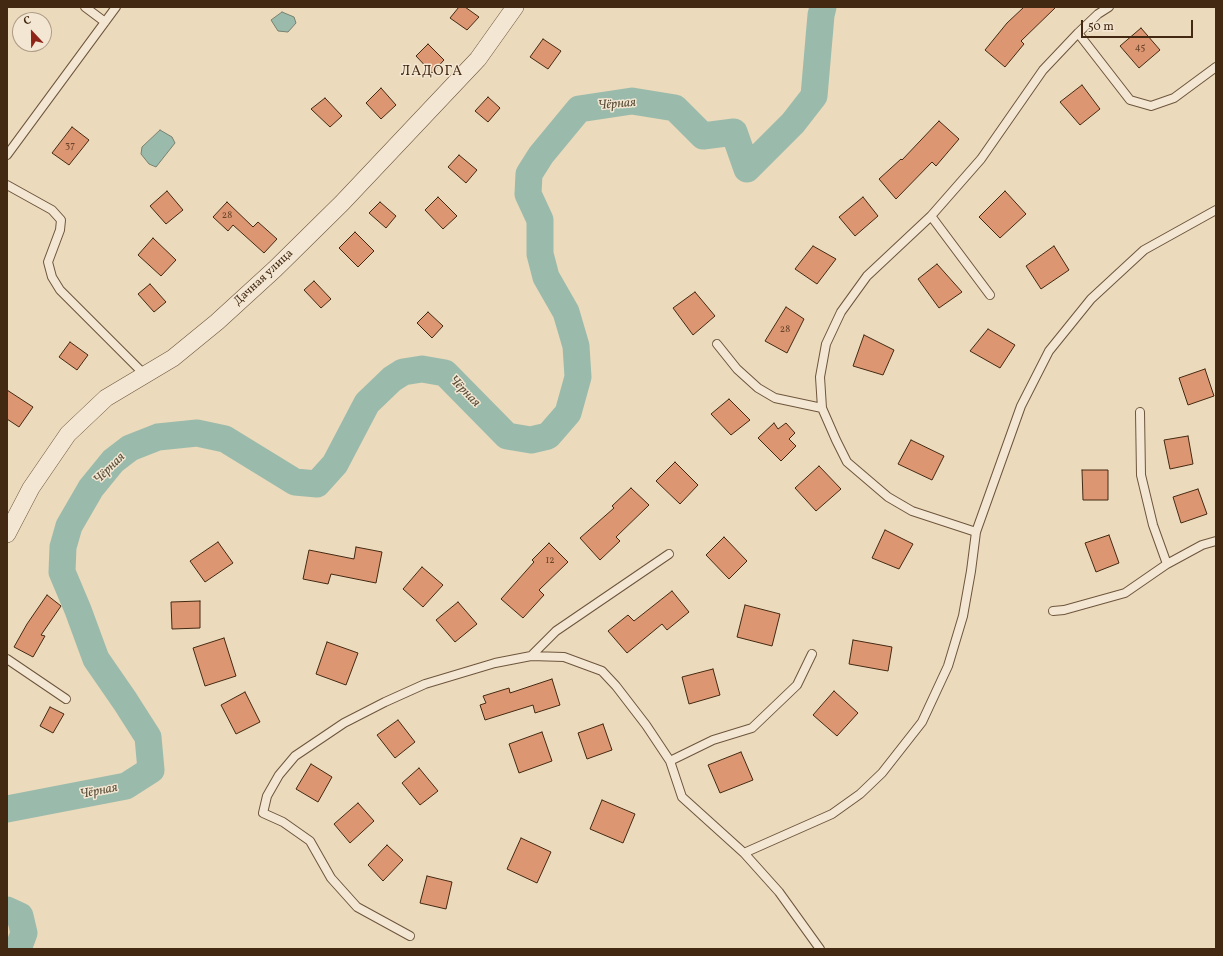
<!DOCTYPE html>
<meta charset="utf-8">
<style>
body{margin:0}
#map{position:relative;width:1223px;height:956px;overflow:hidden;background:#ecdabc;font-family:Vollkorn,serif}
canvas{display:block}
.frame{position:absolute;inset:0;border:8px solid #442912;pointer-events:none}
.north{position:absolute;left:12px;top:12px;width:40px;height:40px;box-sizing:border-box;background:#f3e7d3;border:1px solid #ad9b86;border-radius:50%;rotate:338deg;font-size:11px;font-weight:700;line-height:16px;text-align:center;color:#442912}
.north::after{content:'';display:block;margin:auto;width:14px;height:18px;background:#8f2418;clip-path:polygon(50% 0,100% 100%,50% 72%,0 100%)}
.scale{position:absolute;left:1081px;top:20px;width:112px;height:18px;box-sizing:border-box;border:2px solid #442912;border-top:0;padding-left:5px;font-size:12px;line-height:14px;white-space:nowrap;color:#442912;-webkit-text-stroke:3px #f3e7d3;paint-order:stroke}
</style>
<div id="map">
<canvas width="1223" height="956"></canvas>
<div class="frame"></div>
<div class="north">С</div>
<div class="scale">50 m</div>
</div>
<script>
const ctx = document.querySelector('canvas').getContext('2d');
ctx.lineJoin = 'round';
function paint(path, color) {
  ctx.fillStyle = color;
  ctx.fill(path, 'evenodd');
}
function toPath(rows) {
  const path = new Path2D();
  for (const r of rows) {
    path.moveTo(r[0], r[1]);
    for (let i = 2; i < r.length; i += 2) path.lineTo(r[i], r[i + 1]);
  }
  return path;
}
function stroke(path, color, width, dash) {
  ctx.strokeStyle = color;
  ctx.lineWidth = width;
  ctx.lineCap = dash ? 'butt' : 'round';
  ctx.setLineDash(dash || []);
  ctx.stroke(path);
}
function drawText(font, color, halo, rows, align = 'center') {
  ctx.font = font + ' Vollkorn,serif';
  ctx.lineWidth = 3;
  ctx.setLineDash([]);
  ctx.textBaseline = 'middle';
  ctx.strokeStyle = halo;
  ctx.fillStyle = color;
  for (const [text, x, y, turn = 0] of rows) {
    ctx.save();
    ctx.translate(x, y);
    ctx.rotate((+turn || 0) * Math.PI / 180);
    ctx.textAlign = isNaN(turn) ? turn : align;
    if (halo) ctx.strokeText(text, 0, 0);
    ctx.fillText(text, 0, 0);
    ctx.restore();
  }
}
const water = toPath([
 [282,12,294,17,296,23,288,32,278,31,271,20,282,12],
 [160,130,172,137,175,143,156,167,149,164,141,154,142,147,160,130]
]);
const river = toPath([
 [7,809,126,786,151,770,148,737,125,701,96,659,78,610,62,572,63,547,69,526,91,488,113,461,130,448,158,437,197,433,225,439,295,482,317,484,335,464,367,403,392,379,403,372,422,369,445,373,507,436,531,440,548,436,568,413,578,377,576,346,566,312,546,277,540,254,540,220,528,194,529,174,541,155,579,109,632,101,675,108,703,136,734,132,747,169,793,123,814,96,821,15,823,7],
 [7,910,20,916,24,933,18,949]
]);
const building = toPath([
 [459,7,465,7,479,17,467,30,450,18,459,7],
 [1024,7,1056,7,1021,41,1024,44,1005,67,985,50,1007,23,1024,7],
 [1141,28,1160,50,1139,68,1120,46,1141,28],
 [543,39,561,51,548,69,530,57,543,39],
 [428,44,444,60,432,73,416,56,428,44],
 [1082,85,1100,109,1080,125,1060,102,1082,85],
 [381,88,396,105,381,119,366,103,381,88],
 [488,97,500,108,488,122,475,111,488,97],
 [325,98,342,116,330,127,311,109,325,98],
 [939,121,959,139,936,166,932,162,896,199,879,179,901,159,902,160,939,121],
 [72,127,89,140,69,165,52,153,72,127],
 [459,155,477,170,466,183,448,167,459,155],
 [167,191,183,210,166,224,150,206,167,191],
 [1005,191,1026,214,1000,238,979,217,1005,191],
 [438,197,457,216,443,229,425,210,438,197],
 [863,197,878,216,855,236,839,217,863,197],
 [227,202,253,227,258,222,277,239,264,253,233,225,228,231,213,217,227,202],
 [380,202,396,216,386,228,369,213,380,202],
 [355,232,374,251,358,267,339,248,355,232],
 [153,238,176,260,161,276,138,255,153,238],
 [813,246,836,259,817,284,795,269,813,246],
 [1054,246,1069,270,1041,289,1026,266,1054,246],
 [937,264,962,292,939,308,918,279,937,264],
 [314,281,331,299,321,308,304,290,314,281],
 [150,284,166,302,154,312,138,294,150,284],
 [695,292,715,316,693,335,673,308,695,292],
 [786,307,804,319,787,353,765,341,786,307],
 [428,312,443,326,432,338,417,323,428,312],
 [988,329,1015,345,1000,368,970,351,988,329],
 [864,335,894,350,883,375,853,366,864,335],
 [70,342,88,355,77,370,59,357,70,342],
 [1205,369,1214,396,1188,405,1179,378,1205,369],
 [7,390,33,407,19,427,7,419,7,390],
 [729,399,750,420,731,435,711,414,729,399],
 [774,423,778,429,786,423,795,433,789,439,796,446,781,461,758,438,774,423],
 [1188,436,1193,464,1170,469,1164,440,1188,436],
 [911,440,944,456,932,480,898,464,911,440],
 [675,462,698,485,680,504,656,481,675,462],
 [819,466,841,489,816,511,795,488,819,466],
 [1082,470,1108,470,1108,500,1083,500,1082,470],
 [631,488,649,505,616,537,620,541,600,560,580,538,614,508,612,506,631,488],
 [1198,489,1207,514,1181,523,1173,497,1198,489],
 [885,530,913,544,899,569,872,558,885,530],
 [1109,535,1119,563,1096,572,1085,543,1109,535],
 [724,537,747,561,729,579,706,555,724,537],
 [218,542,233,563,205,582,190,561,218,542],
 [549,543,568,562,539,590,544,595,523,618,501,599,534,562,532,560,549,543],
 [356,547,382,552,376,583,331,574,328,584,303,579,309,550,354,559,356,547],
 [422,567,443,585,423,607,403,589,422,567],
 [672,591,689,612,667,630,662,624,627,653,608,631,628,615,634,621,672,591],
 [47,595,61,606,41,635,45,636,33,657,14,647,27,624,47,595],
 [200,601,200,628,172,629,171,602,200,601],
 [458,602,477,624,455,642,436,620,458,602],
 [745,605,780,614,772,646,737,637,745,605],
 [224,638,236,676,205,686,193,648,224,638],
 [853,640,892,647,888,671,849,664,853,640],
 [327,642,358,653,346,685,316,674,327,642],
 [713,669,720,695,689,704,682,677,713,669],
 [552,679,560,705,535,713,533,705,485,720,480,705,486,703,483,696,509,688,510,693,552,679],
 [834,691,858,713,837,736,813,715,834,691],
 [245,692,260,722,236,734,221,705,245,692],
 [50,707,64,714,53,733,40,726,50,707],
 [398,720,415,742,395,758,377,735,398,720],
 [603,724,612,750,587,759,578,733,603,724],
 [542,732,552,761,519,773,509,744,542,732],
 [741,752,753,780,720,793,708,765,741,752],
 [311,764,332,777,318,802,296,789,311,764],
 [419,768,438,791,420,805,402,783,419,768],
 [602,800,635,814,623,843,590,829,602,800],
 [358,803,374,821,350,843,334,824,358,803],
 [521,838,551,852,537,883,507,869,521,838],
 [387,845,403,860,383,881,368,865,387,845],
 [427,876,452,882,446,909,420,903,427,876]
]);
const service = toPath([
 [85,7,105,22],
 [1078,33,1130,100,1151,106,1174,98,1216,67],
 [7,155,116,7],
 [7,185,52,210,61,220,60,230,48,262,52,277,60,290,145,375],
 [931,216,990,295],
 [717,344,737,369,758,388,775,398,822,408],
 [1140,412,1141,475,1153,525,1167,564],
 [976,532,912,511,888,497,847,462,836,440,822,408,820,377,826,344,841,312,867,276,931,216,981,159,1043,70,1078,33,1098,14,1109,7],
 [1053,611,1064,610,1125,593,1167,564,1202,545,1216,541],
 [531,656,556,631,669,554],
 [7,659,66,699],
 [670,761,713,740,752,728,797,685,812,654],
 [744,853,832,814,860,794,882,773,922,722,948,666,963,616,971,571,976,532,1021,406,1049,351,1091,299,1144,250,1216,210],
 [410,936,357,907,331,878,310,841,283,822,263,813,267,796,279,775,295,756,344,723,385,702,425,684,495,663,531,656,564,657,602,671,616,686,646,725,670,761,682,797,744,853,779,892,820,949]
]);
const minor = toPath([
 [7,534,31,488,68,434,106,398,173,358,217,322,275,269,342,203,478,59,515,7]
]);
const numberNames = [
 ["45",1140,48],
 ["37",70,146],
 ["28",227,216],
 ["28",785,330],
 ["12",550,561]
];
const streetNames = [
 ["Дачная улица",264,278,-43]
];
const waterNames = [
 ["Чёрная",617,105,-5],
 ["Чёрная",464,392,46],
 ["Чёрная",110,469,-45],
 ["Чёрная",99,792,-11]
];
const quarterNames = [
 ["ЛАДОГА",432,72]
];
paint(water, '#9abbab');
stroke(water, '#78816e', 1);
stroke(river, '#9abbab', 27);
paint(building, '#dc9772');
stroke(building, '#442912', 1);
stroke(service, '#6e553c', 10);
stroke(minor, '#6e553c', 18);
stroke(service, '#f3e7d3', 8);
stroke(minor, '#f3e7d3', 17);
drawText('10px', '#6a442a', null, numberNames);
drawText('12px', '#442912', '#f3e7d3', streetNames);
drawText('italic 13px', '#5a4e38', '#f3e7d3', waterNames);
ctx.letterSpacing = '1px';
drawText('14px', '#442912', '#f3e7d3', quarterNames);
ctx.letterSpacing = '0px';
</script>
